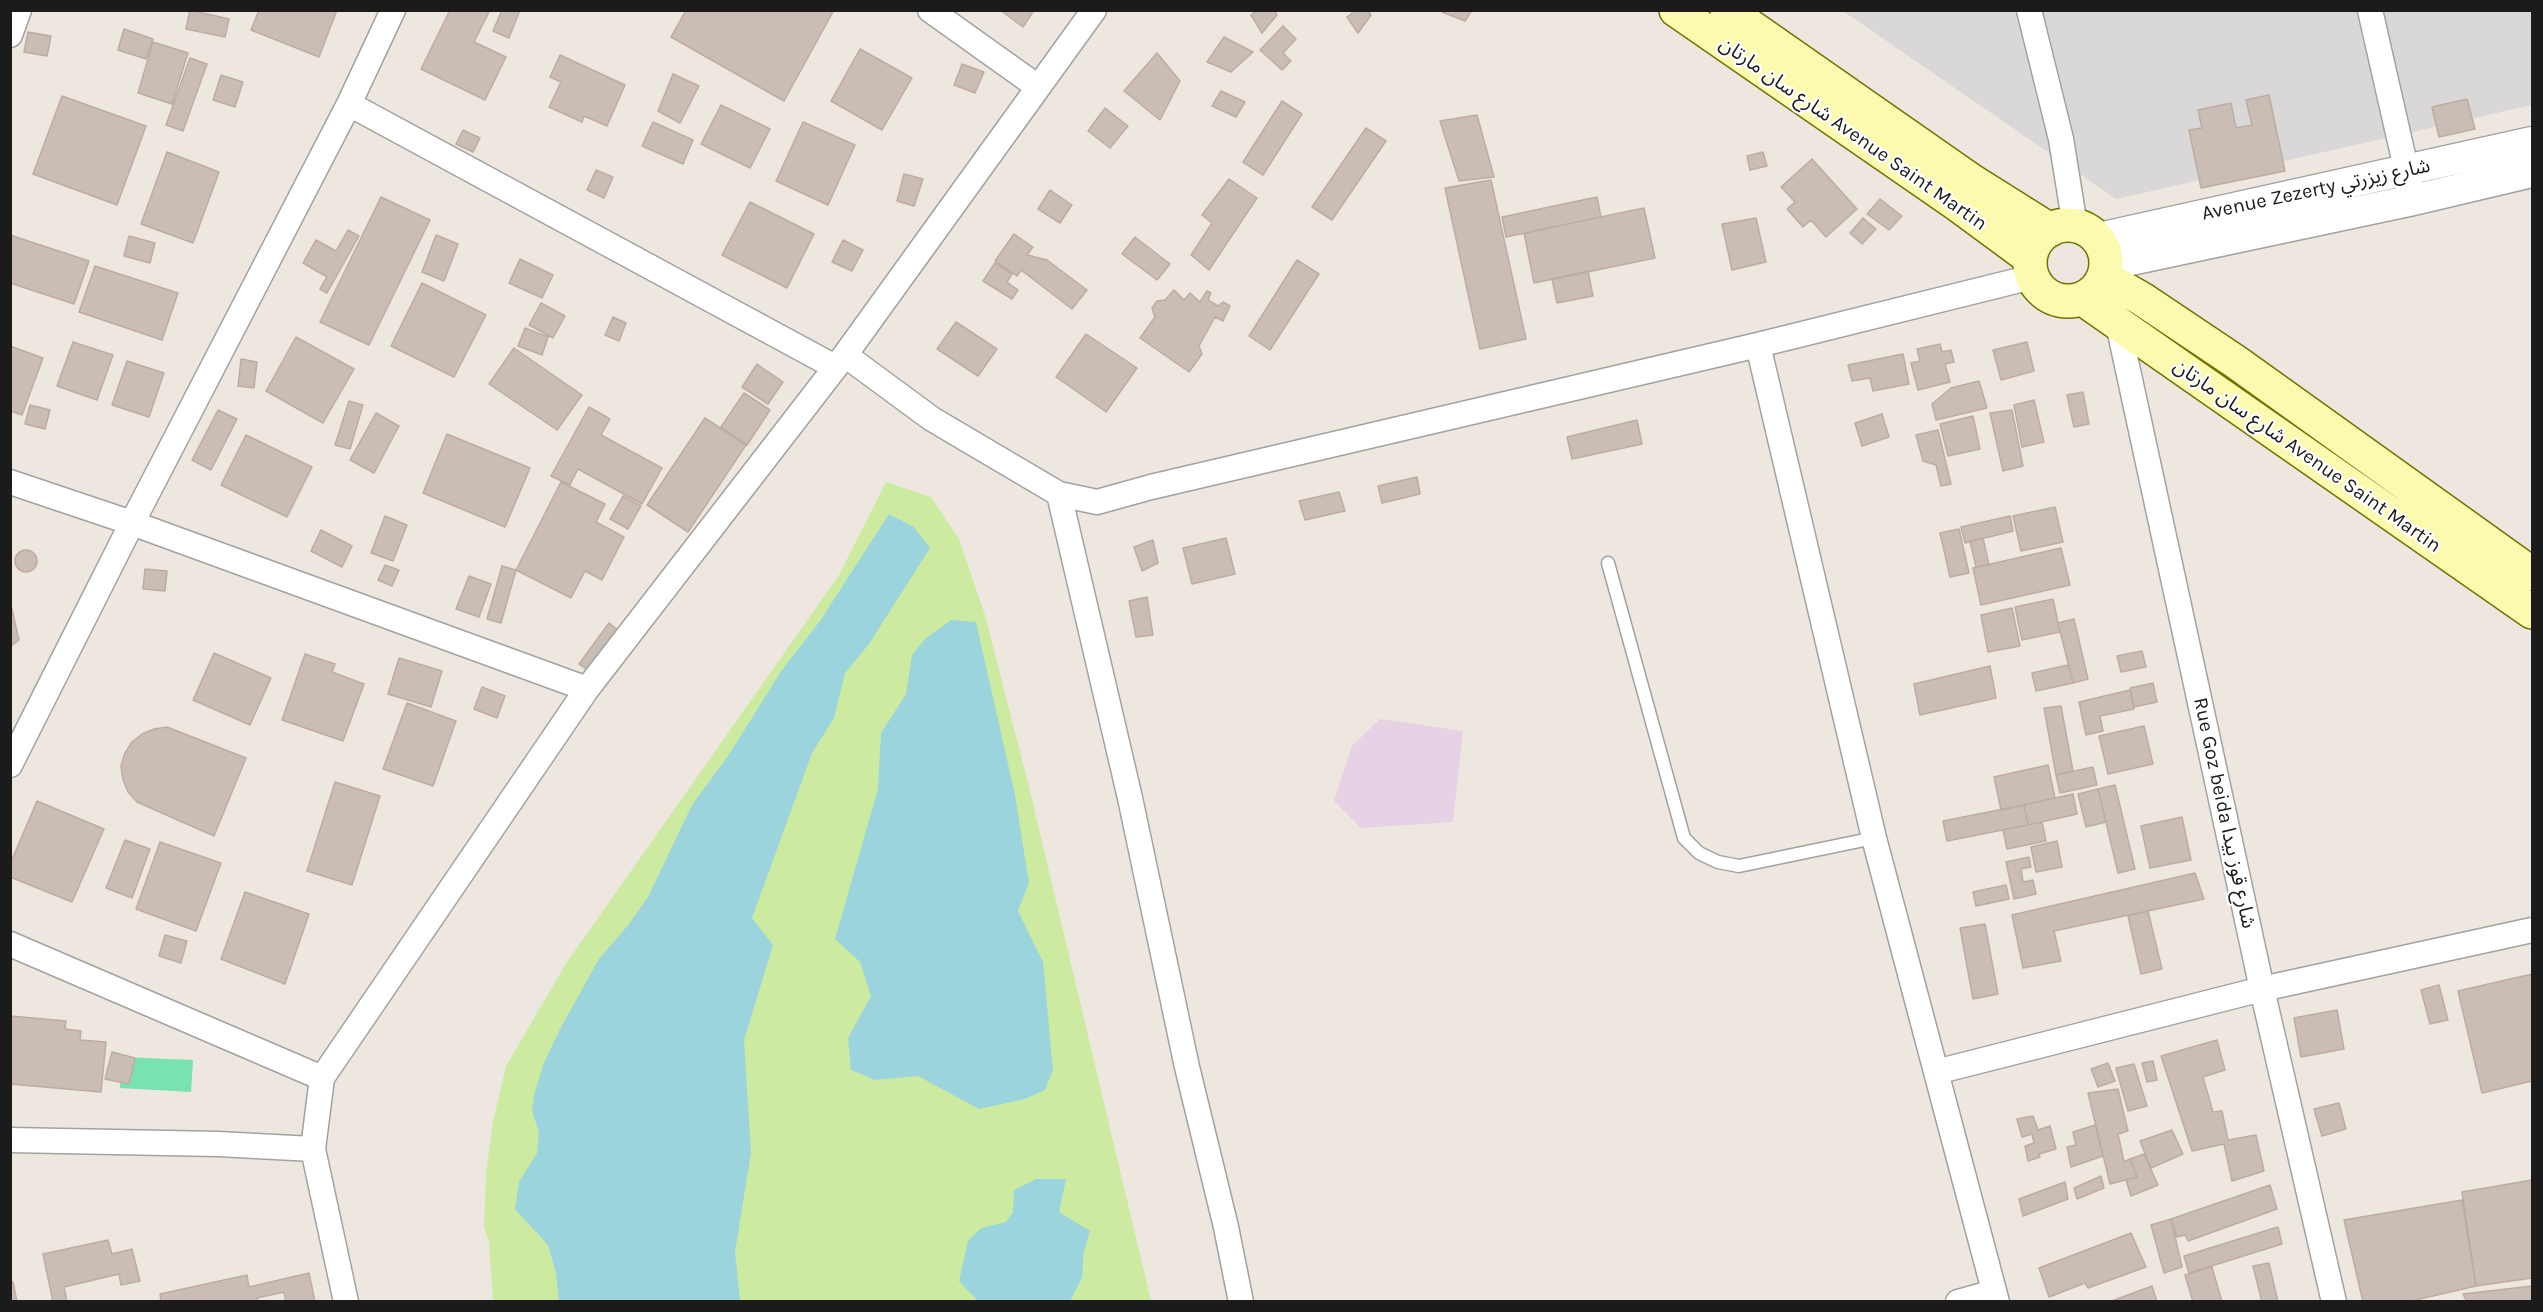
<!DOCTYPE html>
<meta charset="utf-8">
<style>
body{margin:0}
#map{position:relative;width:2543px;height:1312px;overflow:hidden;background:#ede7df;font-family:Karla,sans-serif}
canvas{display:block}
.frame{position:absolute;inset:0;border:12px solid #1b1b1b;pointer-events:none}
</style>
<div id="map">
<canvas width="2543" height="1312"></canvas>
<div class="frame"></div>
</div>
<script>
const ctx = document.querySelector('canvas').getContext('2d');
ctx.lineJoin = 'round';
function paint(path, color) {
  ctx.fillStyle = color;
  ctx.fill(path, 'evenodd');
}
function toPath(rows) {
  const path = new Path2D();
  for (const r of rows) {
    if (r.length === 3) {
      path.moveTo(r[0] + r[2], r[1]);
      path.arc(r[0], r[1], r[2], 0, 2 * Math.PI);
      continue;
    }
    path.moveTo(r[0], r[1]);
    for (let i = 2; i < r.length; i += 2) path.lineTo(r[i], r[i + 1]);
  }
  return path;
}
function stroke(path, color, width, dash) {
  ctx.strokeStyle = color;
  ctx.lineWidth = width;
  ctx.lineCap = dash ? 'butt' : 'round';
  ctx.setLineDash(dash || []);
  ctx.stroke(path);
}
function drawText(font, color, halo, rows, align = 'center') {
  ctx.font = font + ' Karla,"Noto Sans Arabic",sans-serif';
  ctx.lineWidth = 4.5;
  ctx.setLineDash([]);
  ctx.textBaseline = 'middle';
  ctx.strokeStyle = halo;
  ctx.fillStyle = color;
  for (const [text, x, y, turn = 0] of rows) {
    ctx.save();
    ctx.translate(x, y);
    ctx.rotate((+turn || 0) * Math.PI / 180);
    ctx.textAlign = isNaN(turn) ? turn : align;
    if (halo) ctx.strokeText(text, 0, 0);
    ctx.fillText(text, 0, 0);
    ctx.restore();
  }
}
const residential = toPath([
 [1843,11,2532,11,2532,105,2116,199]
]);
const industrial = toPath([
 [1380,719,1463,731,1453,822,1361,828,1334,801,1352,746]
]);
const grass = toPath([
 [886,482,931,497,959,539,985,615,1029,787,1151,1301,493,1301,489,1242,484,1227,486,1174,493,1122,506,1066,567,962,839,575]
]);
const pitch = toPath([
 [121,1057,193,1060,191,1092,120,1088]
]);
const water = toPath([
 [889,514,914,527,930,548,869,644,845,673,834,718,812,753,752,918,773,945,744,1040,751,1153,735,1252,740,1301,559,1301,556,1273,548,1245,515,1209,519,1182,537,1153,539,1132,532,1111,534,1095,543,1065,560,1029,599,959,629,924,648,897,692,805,728,756,782,670,820,621],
 [951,620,976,622,1015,795,1029,883,1018,911,1043,962,1053,1070,1045,1090,1025,1099,979,1109,918,1076,875,1080,851,1070,848,1038,871,996,860,962,835,939,878,789,881,733,906,694,912,655,925,639],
 [1036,1179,1066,1179,1059,1212,1090,1231,1084,1251,1082,1278,1070,1301,978,1301,959,1281,968,1241,981,1228,1006,1222,1013,1212,1014,1190]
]);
const building = toPath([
 [190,10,229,19,225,37,186,29,190,10],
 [259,10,337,10,319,57,251,30,259,10],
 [450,10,490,10,474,42,506,57,485,100,421,69,450,10],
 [502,10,520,10,509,38,493,31,502,10],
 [686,10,834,10,784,101,671,37,686,10],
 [1000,10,1034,10,1023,27,1000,10],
 [1257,10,1274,10,1277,15,1262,33,1251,15,1257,10],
 [1356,10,1368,10,1371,15,1358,33,1347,17,1356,10],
 [1443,10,1472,10,1465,21,1442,12,1443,10],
 [1283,26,1296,39,1283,53,1291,61,1282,70,1260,50,1283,26],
 [124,29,153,39,146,59,118,50,124,29],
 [28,32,51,36,47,56,24,52,28,32],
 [1224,37,1253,52,1231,72,1207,62,1224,37],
 [153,42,188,53,172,104,138,93,153,42],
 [860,49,912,78,882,130,831,101,860,49],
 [1157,53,1180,81,1160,120,1124,91,1157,53],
 [560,55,625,85,607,126,584,116,582,122,549,107,561,82,550,77,560,55],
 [190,58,207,64,183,131,166,125,190,58],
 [962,64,984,72,975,93,954,85,962,64],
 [673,74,699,86,680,123,658,111,673,74],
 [221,75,243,82,235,107,213,100,221,75],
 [1221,91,1245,102,1236,117,1212,106,1221,91],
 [2269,95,2285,171,2201,188,2189,130,2202,128,2198,110,2231,103,2236,128,2252,125,2246,100,2269,95],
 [62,96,146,126,117,205,33,174,62,96],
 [2467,99,2475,129,2439,137,2432,107,2467,99],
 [1282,101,1302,114,1263,175,1243,162,1282,101],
 [721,105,770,129,750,168,701,144,721,105],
 [1105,108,1128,126,1110,148,1088,131,1105,108],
 [1477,115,1494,177,1459,181,1440,121,1477,115],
 [653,122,693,140,683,164,642,146,653,122],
 [803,122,855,145,828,205,776,181,803,122],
 [1366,128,1386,141,1332,220,1312,207,1366,128],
 [463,130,480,138,473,152,456,144,463,130],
 [167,152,219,172,193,243,141,224,167,152],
 [1763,152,1767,166,1750,170,1747,156,1763,152],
 [1812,159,1857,209,1826,237,1811,220,1803,227,1787,209,1795,202,1781,187,1812,159],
 [596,170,613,177,604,198,587,190,596,170],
 [904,174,923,179,914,206,897,201,904,174],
 [1229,179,1257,198,1209,270,1191,255,1212,223,1202,215,1229,179],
 [1491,180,1526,339,1480,349,1445,188,1491,180],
 [1050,190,1072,205,1060,223,1038,209,1050,190],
 [381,197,430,220,369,345,320,322,381,197],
 [1597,197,1601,217,1506,237,1502,217,1597,197],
 [1880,199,1902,216,1889,230,1867,214,1880,199],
 [750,202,814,234,787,288,722,255,750,202],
 [1644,208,1655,258,1534,283,1524,233,1644,208],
 [1756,218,1766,262,1732,270,1722,224,1756,218],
 [1863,218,1876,229,1862,244,1850,233,1863,218],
 [348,230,359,236,327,293,320,289,327,277,303,263,316,240,336,251,348,230],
 [1014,234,1033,247,1027,255,1047,260,1087,290,1072,309,1021,270,1017,276,995,261,1014,234],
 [10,235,89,261,74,304,10,283,10,235],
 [436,235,458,244,444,281,422,272,436,235],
 [129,236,155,243,150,263,124,256,129,236],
 [1135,237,1170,264,1157,280,1122,254,1135,237],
 [843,240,863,250,852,271,832,262,843,240],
 [520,259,553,275,542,298,509,283,520,259],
 [1297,260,1319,274,1270,350,1249,336,1297,260],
 [995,263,1012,274,1007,282,1018,290,1012,299,983,281,995,263],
 [95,266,178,293,162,340,79,312,95,266],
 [1588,271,1593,296,1557,303,1552,279,1588,271],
 [422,283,486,315,454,377,391,346,422,283],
 [1174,290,1184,300,1190,293,1200,302,1207,291,1211,293,1208,300,1218,306,1223,302,1230,306,1223,321,1215,317,1199,346,1202,354,1189,372,1140,338,1155,317,1152,308,1157,301,1165,300,1174,290],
 [541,303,565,316,553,338,529,325,541,303],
 [613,317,626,323,619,341,605,335,613,317],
 [956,322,997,349,978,376,937,349,956,322],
 [525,328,548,337,542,355,518,346,525,328],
 [1086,334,1137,368,1106,412,1056,377,1086,334],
 [296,337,354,369,323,423,266,391,296,337],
 [73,342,113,355,97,400,57,386,73,342],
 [2027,342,2034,371,2001,380,1993,350,2027,342],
 [1940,344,1942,352,1951,350,1954,362,1945,364,1950,382,1918,390,1911,363,1920,361,1917,349,1940,344],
 [10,346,43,358,22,415,10,411,10,346],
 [514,348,582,395,557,430,489,384,514,348],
 [1903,354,1909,384,1873,391,1870,378,1852,381,1848,365,1903,354],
 [241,359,257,362,254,388,238,386,241,359],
 [127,361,164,373,149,417,112,405,127,361],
 [757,364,783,382,768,404,742,387,757,364],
 [1979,381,1987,408,1936,420,1932,404,1951,388,1979,381],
 [2083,392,2089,424,2074,427,2067,395,2083,392],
 [744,393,770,410,747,445,721,427,744,393],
 [2034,400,2044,442,2022,447,2014,405,2034,400],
 [349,401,363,405,350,449,335,445,349,401],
 [30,405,50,410,45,429,25,424,30,405],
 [589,407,610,419,601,435,662,468,642,504,578,469,570,485,551,476,589,407],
 [218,410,237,419,211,470,192,460,218,410],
 [2012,410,2023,466,2003,471,1990,413,2012,410],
 [376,413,399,426,374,473,350,460,376,413],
 [1882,414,1889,437,1862,446,1855,423,1882,414],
 [1973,416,1980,449,1948,456,1940,424,1973,416],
 [705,418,746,445,688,532,647,505,705,418],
 [1637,420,1642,444,1572,459,1567,437,1637,420],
 [1938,430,1951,484,1941,486,1936,465,1923,461,1916,435,1938,430],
 [447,434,530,468,505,527,423,493,447,434],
 [246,435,312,467,287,517,221,485,246,435],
 [1417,477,1420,494,1382,503,1378,486,1417,477],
 [561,482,605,504,596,522,624,537,602,580,585,571,571,598,516,570,561,482],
 [1339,492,1345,511,1305,520,1299,501,1339,492],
 [623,496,641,506,628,529,610,519,623,496],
 [2055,507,2063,542,2021,551,2013,516,2055,507],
 [385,516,407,525,393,561,371,553,385,516],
 [2010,516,2013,531,1965,543,1961,527,2010,516],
 [1959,529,1969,573,1950,577,1940,533,1959,529],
 [321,530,352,546,342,567,311,551,321,530],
 [1226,538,1235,574,1192,584,1183,548,1226,538],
 [1983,538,1989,565,1976,567,1970,541,1983,538],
 [1153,540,1158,563,1142,571,1134,547,1153,540],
 [2061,548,2070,585,1981,605,1973,568,2061,548],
 [26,561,11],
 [385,565,399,570,392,586,378,580,385,565],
 [502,566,516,570,501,623,487,619,502,566],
 [145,569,167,571,165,591,143,589,145,569],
 [469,576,491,584,479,617,456,609,469,576],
 [1147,597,1153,635,1136,637,1129,601,1147,597],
 [2053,599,2060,632,2022,640,2015,607,2053,599],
 [10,601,19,640,10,647,10,601],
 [2012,608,2020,646,1988,652,1981,615,2012,608],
 [2074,619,2088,679,2073,683,2058,623,2074,619],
 [609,623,623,634,593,674,579,664,609,623],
 [2142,651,2146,667,2121,672,2117,656,2142,651],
 [214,653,271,678,250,725,193,700,214,653],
 [305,654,335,664,332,672,364,684,343,741,282,720,305,654],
 [399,658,442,671,431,707,388,694,399,658],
 [2068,665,2073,683,2036,691,2032,673,2068,665],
 [1990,666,1996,698,1920,715,1914,684,1990,666],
 [2153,683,2157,702,2134,707,2130,688,2153,683],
 [482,687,505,696,497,718,474,709,482,687],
 [2130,690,2134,709,2100,716,2103,731,2086,735,2079,702,2130,690],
 [407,703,456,721,433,786,383,769,407,703],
 [2061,706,2073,771,2056,775,2044,708,2061,706],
 [2144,726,2153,764,2108,774,2099,736,2144,726],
 [167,727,246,758,214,836,137,802,128,792,123,780,121,766,125,753,132,742,142,734,154,729,167,727],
 [2048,765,2055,798,2001,810,1994,777,2048,765],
 [2093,767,2097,785,2060,793,2056,775,2093,767],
 [335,782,380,796,352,885,307,871,335,782],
 [2115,785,2135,869,2118,873,2098,789,2115,785],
 [2098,789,2106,822,2086,827,2078,794,2098,789],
 [2073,794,2077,814,2028,825,2024,805,2073,794],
 [37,801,104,829,72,902,10,877,10,864,37,801],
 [2024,805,2028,825,1947,841,1943,821,2024,805],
 [2182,817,2191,860,2150,868,2141,826,2182,817],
 [2042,822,2046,841,2007,849,2003,830,2042,822],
 [125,840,150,849,132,898,106,888,125,840],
 [2057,841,2062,867,2036,872,2031,847,2057,841],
 [160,842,221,863,196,931,136,909,160,842],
 [2029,857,2031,867,2021,869,2023,882,2033,880,2036,894,2014,899,2006,862,2029,857],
 [2195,873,2204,899,2054,931,2061,961,2023,968,2012,915,2195,873],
 [2006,885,2009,899,1976,906,1973,892,2006,885],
 [245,892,309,914,285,984,221,959,245,892],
 [2148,911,2162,969,2141,974,2128,916,2148,911],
 [1985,924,1998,994,1973,999,1960,928,1985,924],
 [165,935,187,941,181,963,159,956,165,935],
 [2532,974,2532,1081,2482,1093,2458,991,2532,974],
 [2439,985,2448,1020,2430,1024,2421,990,2439,985],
 [2337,1010,2344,1049,2301,1057,2294,1018,2337,1010],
 [11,1016,66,1021,65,1029,81,1031,80,1040,106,1042,101,1092,10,1084,11,1016],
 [2217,1040,2225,1070,2203,1077,2213,1112,2222,1111,2228,1140,2256,1135,2264,1171,2232,1181,2224,1144,2192,1151,2161,1056,2217,1040],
 [112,1052,135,1058,129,1084,105,1079,112,1052],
 [2153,1061,2157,1080,2147,1082,2142,1063,2153,1061],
 [2108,1063,2115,1081,2098,1087,2091,1069,2108,1063],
 [2134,1064,2147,1106,2128,1111,2116,1068,2134,1064],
 [2118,1089,2128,1131,2118,1134,2124,1162,2130,1159,2137,1177,2110,1184,2088,1093,2118,1089],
 [2339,1103,2346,1129,2322,1136,2314,1109,2339,1103],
 [2033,1116,2038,1130,2050,1126,2056,1149,2039,1154,2040,1157,2028,1161,2025,1146,2034,1143,2032,1134,2022,1137,2017,1119,2033,1116],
 [2095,1125,2103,1156,2071,1167,2067,1147,2076,1145,2073,1132,2095,1125],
 [2172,1130,2183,1154,2151,1168,2140,1141,2172,1130],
 [2144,1154,2158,1185,2131,1196,2126,1180,2137,1177,2130,1159,2144,1154],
 [2101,1176,2104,1188,2077,1199,2074,1188,2101,1176],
 [2532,1180,2532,1278,2476,1286,2462,1192,2532,1180],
 [2065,1182,2068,1199,2023,1216,2019,1199,2065,1182],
 [2270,1185,2277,1209,2188,1241,2185,1235,2177,1237,2171,1219,2270,1185],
 [2462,1200,2476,1286,2407,1302,2363,1302,2344,1220,2462,1200],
 [2171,1219,2182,1267,2164,1273,2151,1225,2171,1219],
 [2278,1227,2282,1244,2189,1273,2184,1256,2278,1227],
 [2131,1233,2146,1267,2088,1288,2085,1283,2049,1297,2039,1268,2131,1233],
 [108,1240,112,1254,132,1249,140,1281,121,1285,119,1274,64,1287,67,1302,53,1302,43,1254,108,1240],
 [2269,1263,2278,1302,2262,1302,2253,1266,2269,1263],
 [2212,1267,2222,1302,2193,1302,2185,1275,2212,1267],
 [309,1273,315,1302,286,1302,284,1292,257,1298,258,1302,161,1302,160,1294,247,1275,249,1287,309,1273],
 [13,1282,17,1302,10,1302,10,1283,13,1282],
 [2152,1286,2157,1302,2109,1302,2152,1286],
 [2532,1286,2532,1302,2467,1302,2463,1294,2532,1286]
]);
const service = toPath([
 [1608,563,1684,838,1699,853,1718,862,1739,866,1874,838]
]);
const minor = toPath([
 [930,10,1038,87],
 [2029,10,2061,139,2075,226],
 [2370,10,2410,186],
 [10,35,19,10],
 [349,104,835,367],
 [2118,324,2262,989,2334,1302],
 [1758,345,1874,838,1997,1302],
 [845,355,932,419,1059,494,1097,502,1151,487,1758,345,2032,277],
 [10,482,132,523,587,689],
 [1059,494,1130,798,1187,1067,1226,1227,1241,1302],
 [10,765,132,523,349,104,393,10],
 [10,944,322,1078],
 [1936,1072,2262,989,2532,930],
 [10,1140,218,1144,313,1149],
 [346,1302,313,1149,322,1078,587,689,845,355,1094,10],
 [1958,1302,1994,1292]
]);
const tertiary = toPath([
 [2099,238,2532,142],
 [2107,265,2413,200,2532,172]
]);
const secondary = toPath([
 [1676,10,1958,205,2030,258],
 [1727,10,1972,181,2050,230],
 [2068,263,38],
 [2104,277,2142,299,2236,362,2532,574],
 [2083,299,2532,612]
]);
const streetNames = [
 ["شارع سان مارتان Avenue Saint Martin",1853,134,35],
 ["Avenue Zezerty شارع زيزرتي",2316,190,-12],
 ["شارع سان مارتان Avenue Saint Martin",2307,456,35],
 ["Rue Goz beida شارع قوز بيدا",2224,813,78]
];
paint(residential, '#d9d7d8');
paint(industrial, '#e7d1e4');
paint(grass, '#cceba1');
paint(pitch, '#78e2b0');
paint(water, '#9cd4de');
paint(building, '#c9bdb5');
stroke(building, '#bfaca1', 1.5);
stroke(service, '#a2a2a2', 15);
stroke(minor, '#a2a2a2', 27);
stroke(tertiary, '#a2a2a2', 33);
stroke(secondary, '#707300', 36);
stroke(service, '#fff', 12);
stroke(minor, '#fff', 24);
stroke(tertiary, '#fff', 30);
stroke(secondary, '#fcfaae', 33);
drawText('20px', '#1b1b1b', '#fff', streetNames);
</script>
